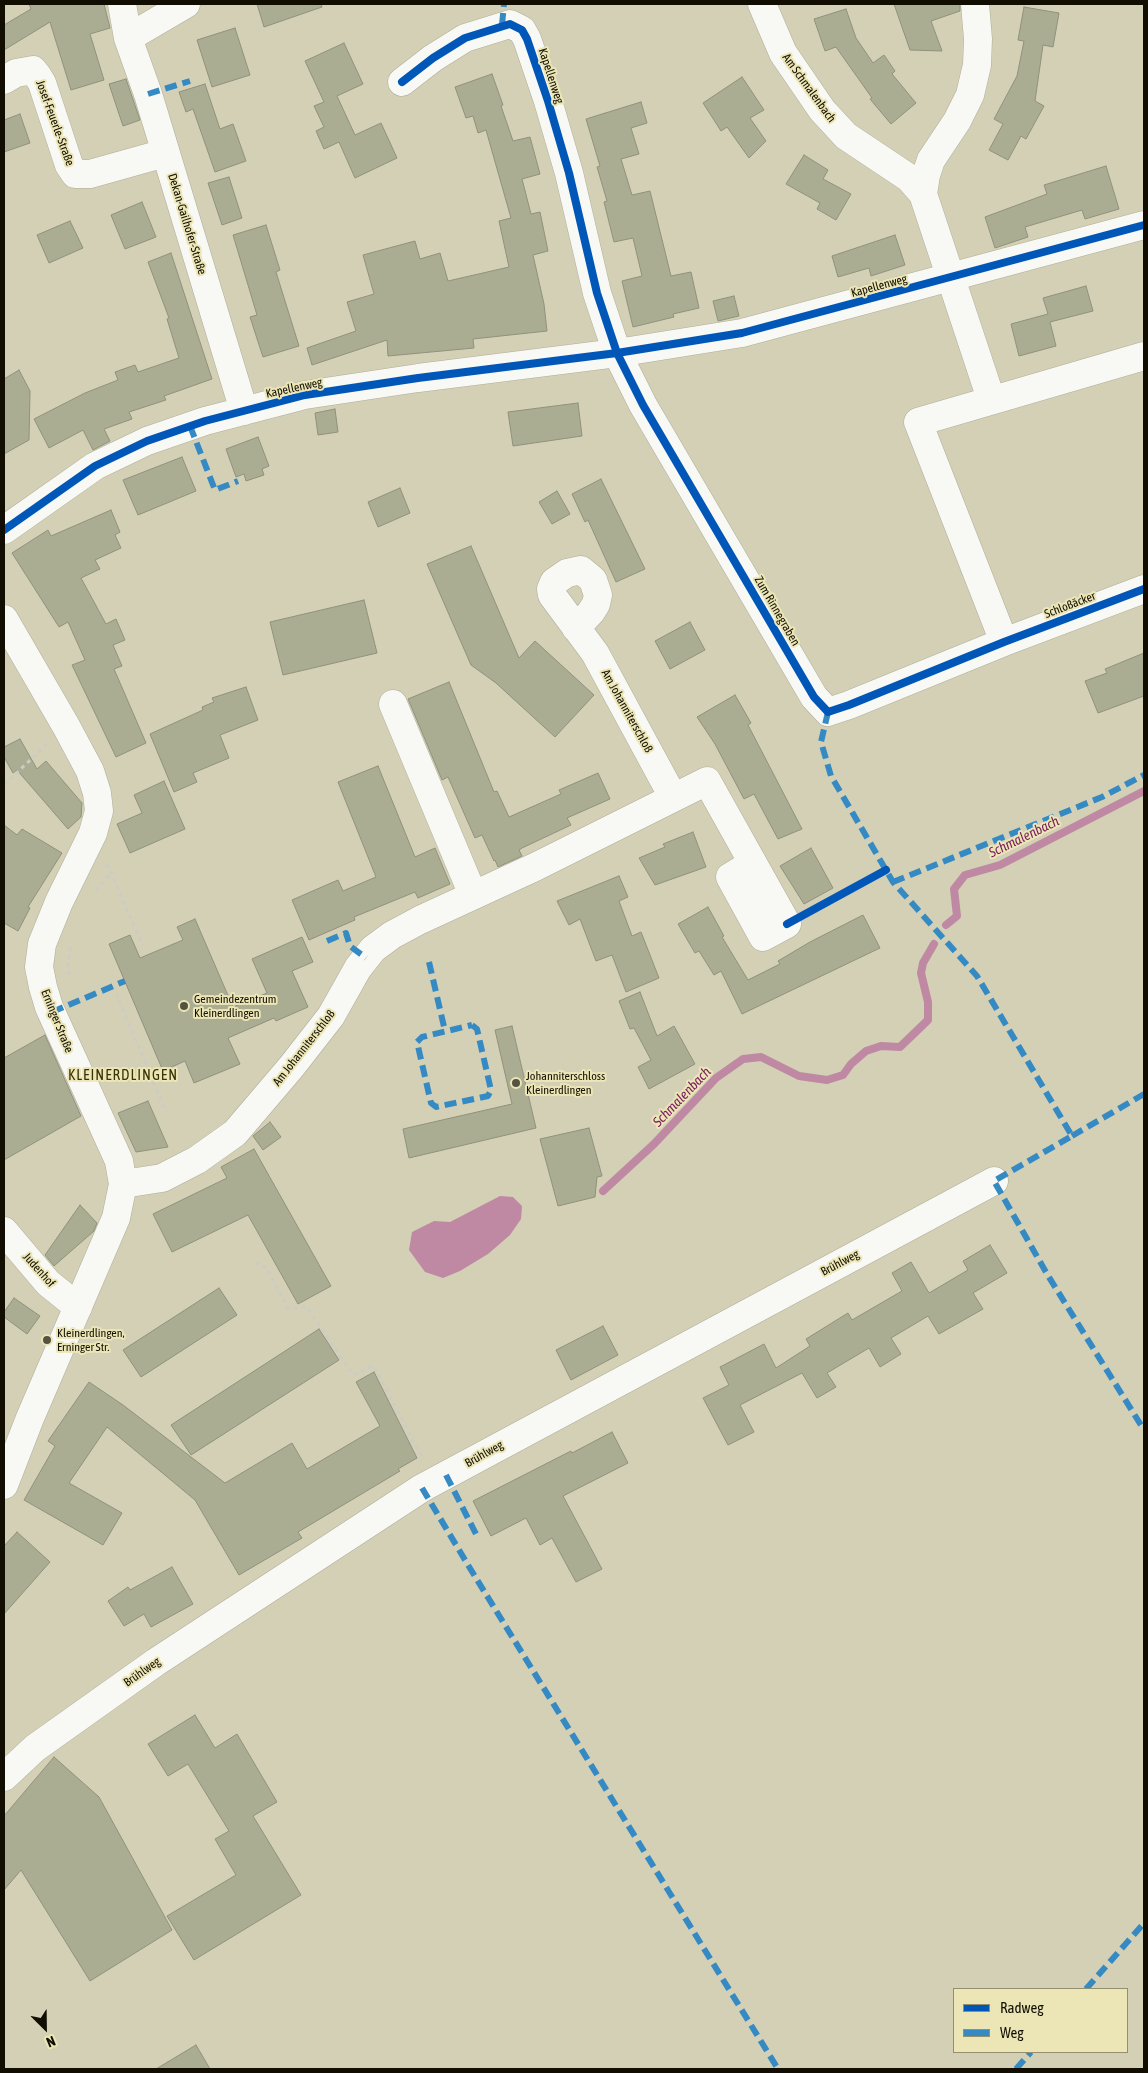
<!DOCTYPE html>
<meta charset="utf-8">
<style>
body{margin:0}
#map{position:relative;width:1148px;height:2073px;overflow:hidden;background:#d3d0b6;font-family:"Asap Condensed",sans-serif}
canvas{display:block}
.frame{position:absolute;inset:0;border:5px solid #110e01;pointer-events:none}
.legend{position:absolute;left:953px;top:1988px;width:175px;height:65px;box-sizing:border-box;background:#ece6b7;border:1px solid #94906e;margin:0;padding:6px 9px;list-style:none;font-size:15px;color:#110e01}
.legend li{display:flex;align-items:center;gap:10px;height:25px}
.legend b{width:25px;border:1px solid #94906e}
.north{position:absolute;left:20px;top:2003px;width:50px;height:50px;-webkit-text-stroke:4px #ece6b7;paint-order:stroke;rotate:157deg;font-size:14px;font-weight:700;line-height:20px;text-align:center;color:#110e01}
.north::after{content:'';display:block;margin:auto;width:18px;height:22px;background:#110e01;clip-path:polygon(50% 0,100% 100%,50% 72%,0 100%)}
</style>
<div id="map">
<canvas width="1148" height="2073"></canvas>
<div class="frame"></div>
<ul class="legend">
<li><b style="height:6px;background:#0057b8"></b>Radweg</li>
<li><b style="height:6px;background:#368ac4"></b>Weg</li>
</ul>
<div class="north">N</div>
</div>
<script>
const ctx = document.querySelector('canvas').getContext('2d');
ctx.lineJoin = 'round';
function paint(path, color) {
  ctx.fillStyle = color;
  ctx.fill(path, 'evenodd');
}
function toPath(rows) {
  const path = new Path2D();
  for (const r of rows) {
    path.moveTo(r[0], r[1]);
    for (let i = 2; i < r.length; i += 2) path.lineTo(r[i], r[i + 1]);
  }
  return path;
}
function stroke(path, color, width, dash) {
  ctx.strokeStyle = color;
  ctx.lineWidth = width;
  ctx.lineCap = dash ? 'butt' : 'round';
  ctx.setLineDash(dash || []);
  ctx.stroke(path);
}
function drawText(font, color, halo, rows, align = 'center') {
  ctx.font = font + ' "Asap Condensed",sans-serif';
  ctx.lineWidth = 4;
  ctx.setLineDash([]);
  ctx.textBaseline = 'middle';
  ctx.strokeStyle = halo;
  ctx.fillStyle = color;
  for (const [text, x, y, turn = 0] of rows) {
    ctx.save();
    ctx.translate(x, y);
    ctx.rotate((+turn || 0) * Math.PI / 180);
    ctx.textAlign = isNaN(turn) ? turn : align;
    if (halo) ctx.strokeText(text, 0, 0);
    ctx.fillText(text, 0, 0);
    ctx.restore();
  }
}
const water = toPath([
 [500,1196,513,1197,522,1206,521,1219,510,1235,488,1254,460,1271,443,1278,425,1272,409,1250,412,1232,434,1221,450,1222]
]);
const stream = toPath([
 [946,925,957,916,954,889,965,875,1000,865,1144,791],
 [603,1191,654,1144,716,1078,743,1059,761,1057,799,1076,827,1080,843,1075,851,1064,866,1051,881,1046,900,1047,928,1020,928,1002,921,973,923,963,934,944]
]);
const building = toPath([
 [29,4,104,4,110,28,90,34,104,80,71,90,50,22,4,50,4,25,31,9,29,4],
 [257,4,321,4,322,7,264,27,257,4],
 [894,4,960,4,960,11,931,21,942,51,910,50,894,4],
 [1024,7,1059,13,1053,47,1043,45,1035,101,1044,106,1026,139,1021,136,1008,160,989,150,1003,124,994,119,1017,76,1024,41,1018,40,1024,7],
 [846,9,856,38,873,63,884,55,895,71,892,74,916,103,891,124,870,99,872,98,836,47,825,51,814,19,846,9],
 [235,28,250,75,212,87,197,40,235,28],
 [344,43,363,84,337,96,355,135,381,123,397,158,355,178,339,142,324,149,316,131,324,127,314,106,324,102,305,61,344,43],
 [492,74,503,105,501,106,513,141,530,137,540,174,522,179,531,214,540,212,548,251,533,255,544,304,547,331,473,339,474,348,388,356,387,340,312,365,307,348,356,331,347,302,374,294,363,255,415,241,420,259,440,253,448,281,509,267,499,221,511,218,486,130,478,133,473,116,466,118,455,87,492,74],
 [742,77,764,110,750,118,766,141,749,158,727,127,721,131,703,103,742,77],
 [126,79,140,120,123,126,109,84,126,79],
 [205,84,220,129,233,124,246,161,215,172,193,109,186,112,179,92,205,84],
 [641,102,647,123,631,128,639,154,621,159,632,195,650,191,671,276,691,272,699,308,673,314,674,317,633,327,622,281,642,276,633,238,614,242,604,202,607,201,597,167,600,166,586,119,641,102],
 [20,114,30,143,4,152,4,120,20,114],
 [804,155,828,170,823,179,851,194,836,220,817,209,820,203,786,184,804,155],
 [1106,166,1119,209,1085,219,1082,210,1025,227,1028,237,995,248,985,217,1047,194,1044,185,1106,166],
 [229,177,242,218,222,225,208,183,229,177],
 [142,202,156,237,125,249,111,215,142,202],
 [70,221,83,248,49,263,37,235,70,221],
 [266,225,280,270,276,272,299,346,263,357,250,317,257,315,233,235,266,225],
 [895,235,905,265,871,276,869,268,838,277,832,256,895,235],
 [171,253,212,379,164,396,166,400,129,412,132,419,104,429,110,441,93,450,83,430,49,448,34,419,85,393,118,380,115,372,135,365,138,372,179,358,167,319,169,318,148,262,171,253],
 [1086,286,1093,311,1050,322,1056,346,1019,356,1011,324,1048,314,1043,298,1086,286],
 [734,296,739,316,718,321,713,301,734,296],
 [19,370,30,391,29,440,4,454,4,379,19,370],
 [578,403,582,436,513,446,508,412,578,403],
 [335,409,338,432,318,435,315,413,335,409],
 [258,437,269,466,262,469,264,475,246,481,244,474,236,477,226,449,258,437],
 [182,457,196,491,138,515,123,480,182,457],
 [601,479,645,569,616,582,588,520,585,522,572,494,601,479],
 [400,488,410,513,378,527,368,502,400,488],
 [557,491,570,514,552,524,539,502,557,491],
 [111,510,120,532,115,535,121,548,95,560,100,569,81,578,106,624,116,619,125,640,113,645,122,666,114,669,146,743,116,757,72,665,85,660,68,622,59,627,12,553,48,530,51,536,111,510],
 [471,546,519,658,535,641,594,695,555,737,496,683,471,665,427,564,471,546],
 [364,600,377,653,283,675,270,622,364,600],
 [690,622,705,650,670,669,655,641,690,622],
 [1144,653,1144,696,1098,713,1085,681,1107,673,1105,669,1144,653],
 [449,682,494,792,497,791,509,817,561,794,559,790,598,773,610,799,567,818,571,825,522,848,519,850,522,856,498,867,495,860,494,861,482,835,475,838,448,777,442,780,408,699,449,682],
 [246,687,258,720,220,735,229,758,193,773,197,782,174,792,150,734,203,710,202,707,214,702,212,698,246,687],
 [735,695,751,723,748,725,802,829,778,839,754,794,744,799,715,744,697,717,735,695],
 [20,739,37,769,46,761,82,803,81,817,68,829,17,770,13,773,4,757,4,747,20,739],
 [378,766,415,857,435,848,450,884,418,898,415,892,354,917,355,920,309,940,292,900,338,880,343,891,376,877,338,782,378,766],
 [164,781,185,829,130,853,117,824,142,813,134,795,164,781],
 [4,825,17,835,22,829,62,853,28,907,30,908,18,931,4,923,4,825],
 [693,832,706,867,655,885,639,858,665,847,663,844,693,832],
 [811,848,833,888,804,904,780,866,811,848],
 [619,876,628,897,619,901,632,936,641,932,659,978,626,992,612,955,596,961,580,919,569,925,557,901,619,876],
 [708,907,724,936,722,937,748,980,780,964,778,961,810,942,863,915,880,948,742,1014,721,971,714,975,699,951,695,953,678,924,708,907],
 [195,919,233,1007,267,993,252,959,302,937,313,962,292,971,308,1007,276,1021,274,1018,228,1038,240,1064,194,1083,185,1061,163,1071,109,944,130,935,140,958,183,940,177,927,195,919],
 [640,992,657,1036,674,1026,695,1064,649,1089,638,1067,651,1060,634,1028,630,1029,619,1001,640,992],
 [512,1026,536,1128,409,1158,403,1129,512,1104,495,1030,512,1026],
 [45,1035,81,1116,4,1160,4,1058,45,1035],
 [148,1101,168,1147,136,1152,118,1113,148,1101],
 [270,1122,281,1137,263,1150,253,1136,270,1122],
 [589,1128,602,1176,597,1177,595,1197,558,1206,540,1139,589,1128],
 [254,1149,331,1286,298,1304,248,1215,172,1252,153,1214,227,1178,221,1167,254,1149],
 [80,1205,97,1223,94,1231,54,1266,45,1255,80,1205],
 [990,1245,1007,1273,973,1293,983,1309,939,1334,928,1316,891,1338,901,1354,880,1367,869,1348,827,1373,836,1387,817,1398,802,1373,740,1405,754,1432,728,1445,703,1398,729,1385,720,1367,764,1344,776,1368,810,1346,806,1339,848,1313,852,1320,902,1291,892,1273,911,1262,929,1293,968,1270,963,1261,990,1245],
 [219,1288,237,1315,141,1377,123,1350,219,1288],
 [14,1298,40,1316,27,1334,4,1317,4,1312,14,1298],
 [603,1326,618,1355,571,1380,556,1350,603,1326],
 [319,1329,339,1360,191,1455,171,1425,319,1329],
 [374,1372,417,1458,398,1469,400,1471,298,1532,302,1538,239,1575,195,1500,107,1427,69,1483,122,1513,103,1545,24,1500,55,1446,48,1441,89,1382,123,1405,225,1483,292,1443,307,1469,380,1426,356,1382,374,1372],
 [612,1432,628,1463,563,1496,602,1569,576,1582,552,1538,540,1545,526,1518,491,1536,473,1501,571,1451,572,1453,612,1432],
 [17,1532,50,1562,4,1614,4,1546,17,1532],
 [172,1567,193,1604,151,1627,144,1614,124,1626,108,1601,128,1587,130,1590,172,1567],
 [195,1715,215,1748,237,1734,277,1802,253,1816,301,1895,194,1960,167,1916,236,1875,215,1839,229,1831,188,1764,168,1776,148,1744,195,1715],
 [54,1757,99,1797,172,1930,90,1981,21,1870,4,1890,4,1816,54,1757],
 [196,2045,210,2069,156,2069,196,2045]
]);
const path = toPath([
 [4,785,47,744],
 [107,864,143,946],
 [96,891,111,872],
 [69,975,68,962,71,946],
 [113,986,166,1112],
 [255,1263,266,1267,288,1308,307,1307,353,1375,374,1366,423,1460]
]);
const minor = toPath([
 [122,4,128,38,148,94,244,411],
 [762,4,783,53,822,110,846,136,909,178,923,194],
 [975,4,978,39,977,65,970,95,957,121,931,160,926,175,923,194,991,399],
 [128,38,186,4],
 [4,80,16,73,33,70,37,75,42,83,69,165,75,174,90,174,165,153],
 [402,82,433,58,465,38,510,24,522,30,527,39,548,101,569,173,597,293,617,353,643,405,814,697,828,712,849,705,1004,642,1144,589],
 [4,530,95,466,147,441,205,421,305,395,418,378,617,353,742,333,1144,225],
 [576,628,591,612,596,604,598,595,593,580,581,570,567,573,554,582,551,589,552,595,595,653,673,797],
 [1004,642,918,422,1144,356],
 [393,704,473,895],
 [123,1184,162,1178,197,1160,235,1133,292,1066,331,1016,358,968,373,949,392,935,420,920,535,867,707,781,787,924,763,937,730,877,753,863],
 [4,1231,48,1283,78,1307],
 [4,1777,35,1748,156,1662,422,1488,994,1181]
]);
const tertiary = toPath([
 [4,619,66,726,90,771,97,793,99,811,93,833,59,902,42,944,39,967,43,987,49,1007,119,1161,123,1184,116,1218,30,1418,4,1485]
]);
const quiet = toPath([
 [502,25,504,4],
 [148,94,190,81],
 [190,426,215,490,238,481],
 [828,712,821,742,831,776,893,882,977,976,1072,1136,994,1181,1047,1274,1144,1430],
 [893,882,1102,797,1144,775],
 [327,941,346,933,350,946,366,958],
 [429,962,445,1031],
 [52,1012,125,981],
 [472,1025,477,1029,491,1090,488,1096,436,1107,431,1103,417,1042,422,1037,472,1025],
 [1072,1136,1144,1094],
 [446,1475,476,1534],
 [422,1488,468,1565,778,2069],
 [1086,1989,1144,1923],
 [1016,2069,1031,2052]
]);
const cycleway = toPath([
 [402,82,433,58,465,38,510,24,522,30,527,39,548,101,569,173,597,293,617,353,643,405,814,697,828,712,849,705,1004,642,1144,589],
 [4,530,95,466,147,441,205,421,305,395,418,378,617,353,742,333,1144,225],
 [787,924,886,870]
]);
const markers = [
 [184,1006,5,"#555240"],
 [516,1083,5,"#555240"],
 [47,1340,5,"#555240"]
];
const streetNames = [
 ["Kapellenweg",551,76,72],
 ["Am Schmalenbach",809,88,54],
 ["Josef-Feuerle-Straße",55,123,70],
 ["Dekan-Gailhofer-Straße",187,224,73],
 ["Kapellenweg",879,286,-15],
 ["Kapellenweg",294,388,-12],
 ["Schloßäcker",1070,605,-21],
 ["Zum Rinnegraben",777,611,60],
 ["Am Johanniterschloß",627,711,61],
 ["Erninger Straße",57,1021,68],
 ["Am Johanniterschloß",304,1048,-52],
 ["Brühlweg",840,1263,-28],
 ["Judenhof",39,1270,48],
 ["Brühlweg",484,1454,-29],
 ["Brühlweg",142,1672,-35]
];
const poiNames = [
 ["Gemeindezentrum",194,999],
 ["Kleinerdlingen",194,1013],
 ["Johanniterschloss",526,1076],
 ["Kleinerdlingen",526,1090],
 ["Kleinerdlingen,",57,1333],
 ["Erninger Str.",57,1347]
];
const waterNames = [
 ["Schmalenbach",1024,837,-26],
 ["Schmalenbach",682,1097,-46]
];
const quarterNames = [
 ["KLEINERDLINGEN",123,1075]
];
paint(water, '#bf89a4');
stroke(stream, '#bf89a4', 8);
paint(building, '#aaad91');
stroke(building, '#90917e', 1);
stroke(minor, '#b0ad99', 29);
stroke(tertiary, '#b0ad99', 29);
stroke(path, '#cdccc4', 3, [4, 4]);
stroke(minor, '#f8f8f4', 28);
stroke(tertiary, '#f8f8f4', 28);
stroke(quiet, '#368ac4', 6, [12, 6]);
stroke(cycleway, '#0057b8', 8);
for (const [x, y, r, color] of markers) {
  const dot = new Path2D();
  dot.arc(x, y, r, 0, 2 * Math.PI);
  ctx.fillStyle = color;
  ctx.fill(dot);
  stroke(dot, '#ece6b7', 2);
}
drawText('12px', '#110e01', '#ece6b7', streetNames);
drawText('12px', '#110e01', '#ece6b7', poiNames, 'left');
drawText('italic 14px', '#771c5e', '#ece6b7', waterNames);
ctx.letterSpacing = '1px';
drawText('15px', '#383205', '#ece6b7', quarterNames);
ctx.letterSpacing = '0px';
</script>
